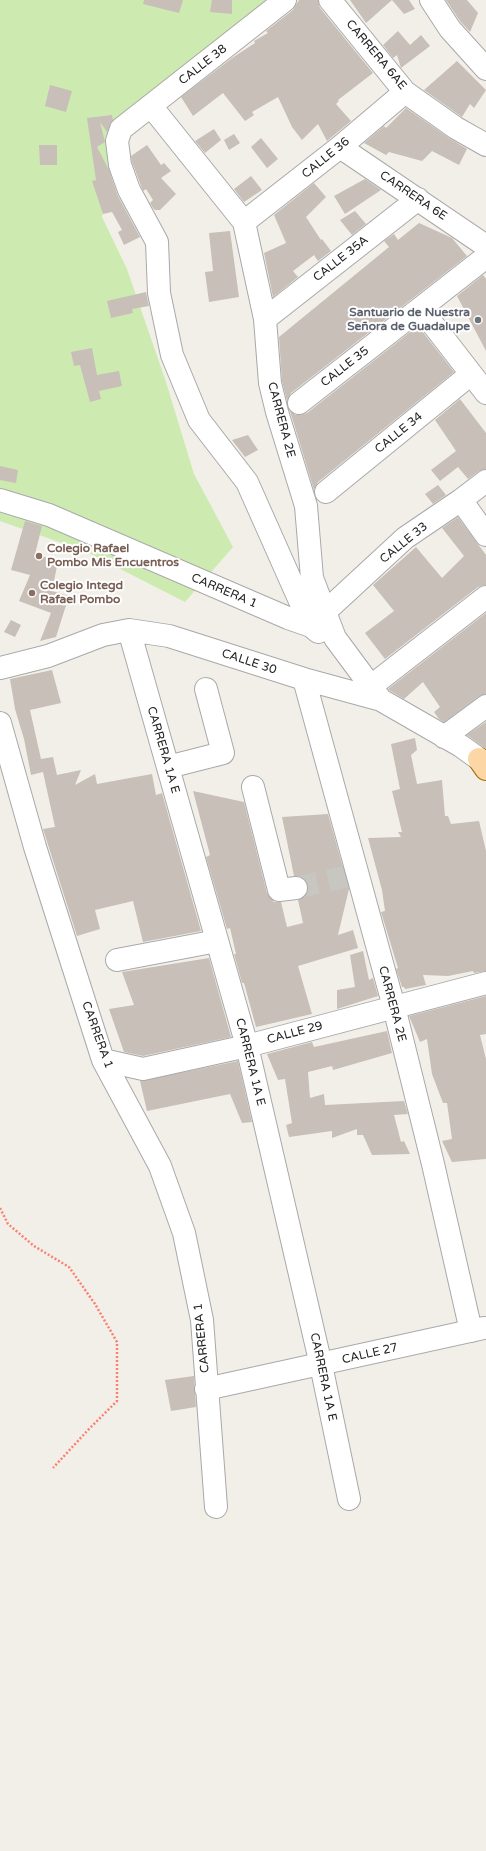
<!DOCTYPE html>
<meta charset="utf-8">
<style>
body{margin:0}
canvas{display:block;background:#f2efe9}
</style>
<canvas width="486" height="1851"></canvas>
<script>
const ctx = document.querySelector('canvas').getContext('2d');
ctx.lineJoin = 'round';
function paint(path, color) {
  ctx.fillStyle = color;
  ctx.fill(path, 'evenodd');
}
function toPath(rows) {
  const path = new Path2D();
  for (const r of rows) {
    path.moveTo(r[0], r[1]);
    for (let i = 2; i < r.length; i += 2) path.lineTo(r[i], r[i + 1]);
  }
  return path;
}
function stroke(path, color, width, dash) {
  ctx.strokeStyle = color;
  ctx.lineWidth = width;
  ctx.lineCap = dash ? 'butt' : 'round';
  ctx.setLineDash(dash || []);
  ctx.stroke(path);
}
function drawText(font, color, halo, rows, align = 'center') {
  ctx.font = font + ' "Varela Round",sans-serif';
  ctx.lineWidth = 4;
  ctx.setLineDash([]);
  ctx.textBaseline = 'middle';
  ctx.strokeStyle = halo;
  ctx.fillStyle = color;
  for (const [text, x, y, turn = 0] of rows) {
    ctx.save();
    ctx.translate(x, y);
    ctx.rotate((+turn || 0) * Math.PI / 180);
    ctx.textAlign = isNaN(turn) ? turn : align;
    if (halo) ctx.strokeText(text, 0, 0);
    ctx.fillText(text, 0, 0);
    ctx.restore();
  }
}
const grass = toPath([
 [0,0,270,0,121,129,102,217,127,269,166,382,194,474,233,547,185,602,87,552,0,521]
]);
const building = toPath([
 [144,0,183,0,179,13,143,4],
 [212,0,232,0,232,14,210,12],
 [299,0,318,0,320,8,373,73,338,100,339,101,336,104,351,121,327,141,318,124,302,140,292,127,278,97,252,112,254,115,245,121,223,93,193,116,181,97,232,58,255,43,254,41,268,33,266,31,293,10],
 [350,0,409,0,415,9,404,14,392,0,366,23],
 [446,0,467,0,478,13,470,32,460,21],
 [398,31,410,45,421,35,430,46,401,68,397,55,393,58,383,45],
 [457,61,486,90,474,108,470,104,462,117,424,90],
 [50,85,72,91,66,112,45,106],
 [406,108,449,138,467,149,459,165,432,151,422,161,389,152,386,155,364,143,384,126,386,128],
 [112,115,113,120,107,132,100,122,105,142,97,147,109,170,118,196,140,237,124,245,118,232,122,230,112,212,103,214,92,181,96,180,87,118],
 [214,129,221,140,205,153,195,141],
 [234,134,240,143,229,150,224,140],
 [261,138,278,159,267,168,251,147],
 [39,145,57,145,57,165,40,165],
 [147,145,161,165,164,163,171,171,161,178,176,194,160,210,155,210,153,208,150,203,153,200,146,189,143,191,132,162,131,156],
 [251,176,262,190,244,202,234,189],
 [365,179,381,190,345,214,334,196],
 [314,183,326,197,306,217,321,240,322,239,331,251,318,261,314,255,293,271,298,277,273,297,264,253,286,243,274,215],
 [355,211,366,224,352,235,340,220],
 [419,223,452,238,467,256,291,393,287,401,282,381,279,337,389,247,384,241,394,234,398,240],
 [230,231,239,297,209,302,205,272,213,271,209,233],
 [483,275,486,279,486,351,457,296],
 [146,292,149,306,132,309,133,313,111,318,107,301],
 [418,326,454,372,318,482,314,490,290,411,295,415,300,415,307,413],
 [92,348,97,375,119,371,122,386,99,391,101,399,90,402,80,365,74,366,71,352],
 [460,399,486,433,486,469,479,471,468,479,458,467,440,481,431,470,456,451,435,420],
 [248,435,258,450,245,457,232,440],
 [0,466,18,470,16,483,0,480],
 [438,485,446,495,433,504,425,494],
 [458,517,486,555,486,585,478,587,385,659,365,633,394,611,373,585,416,547,442,578,464,556,442,528],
 [25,521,42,526,35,554,58,561,52,591,69,596,56,637,40,641,51,613,19,601,30,575,11,570],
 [486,613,486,694,479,696,444,722,439,719,434,712,440,707,423,682,404,699,389,690,388,689],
 [11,620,21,625,15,637,4,632],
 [52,670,61,703,30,710,41,759,53,757,57,775,81,770,75,785,95,774,97,784,152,774,156,795,162,793,201,931,143,942,133,901,95,910,100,929,77,936,43,829,55,827,43,772,31,775,24,739,15,709,10,679],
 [486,722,486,749,467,735],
 [415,738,417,750,411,755,417,784,442,780,445,816,448,816,451,824,479,821,486,851,486,971,474,973,473,971,448,976,423,975,426,985,405,989,404,987,402,987,396,969,398,968,381,912,385,911,382,890,368,838,401,837,398,832,402,832,392,791,400,789,391,744],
 [193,791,244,802,267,893,274,902,281,902,287,927,303,923,298,900,307,893,308,887,306,881,301,877,294,876,282,817,328,814,349,889,338,935,353,930,358,948,298,966,312,1014,256,1027,244,983,242,983,234,954,236,954,230,928,227,929,206,857,210,855],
 [363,951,369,980,373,978,378,996,337,1009,337,990,355,987,350,955],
 [209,958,231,1037,143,1056,124,1052,109,1009,134,1005,122,972],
 [486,996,486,1034,480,1035,486,1059,486,1159,452,1162,442,1141,452,1139,447,1103,443,1103,432,1074,427,1039,420,1042,409,1016],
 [387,1031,392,1053,333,1070,332,1066,308,1072,310,1098,324,1094,325,1105,404,1101,408,1114,394,1115,401,1142,404,1141,410,1154,372,1155,363,1135,357,1135,357,1129,332,1138,332,1131,289,1137,286,1125,292,1123,285,1079,278,1080,267,1054,312,1042,314,1047],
 [238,1061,252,1122,242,1123,230,1094,147,1111,140,1081],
 [194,1376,196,1407,171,1411,165,1380]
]);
const minorTunnel = toPath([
 [296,888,348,876]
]);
const path = toPath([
 [0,1208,8,1224,34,1246,69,1267,95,1304,117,1342,117,1401,88,1430,53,1468]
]);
const minor = toPath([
 [285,0,121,129,117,141,120,165,129,190,157,242,159,293,172,355,199,420,247,482,311,626],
 [330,0,405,92,456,128,486,145],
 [431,0,450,29,486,69],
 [151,106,244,222,265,319,270,383,277,412,306,506,312,578,335,638,381,700],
 [340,147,486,246],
 [244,222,340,147,405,92],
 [421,309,486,393],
 [265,319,418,199],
 [299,403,486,257],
 [326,492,471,374],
 [0,500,49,515,288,618,311,626,318,632],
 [461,500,486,535],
 [326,611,405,538,461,500,486,481],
 [129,630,247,1046,321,1365,349,1499],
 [0,668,48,656,103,635,129,630,169,636,304,679,381,700,461,746,479,759],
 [304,679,394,1007,433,1164,471,1331],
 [370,687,486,597],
 [0,723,35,847,103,1060,160,1166,184,1233,202,1320,216,1507],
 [444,737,486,706],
 [168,767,223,753,206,689],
 [253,787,279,890,296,888],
 [117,960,217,941],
 [103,1060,143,1069,247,1046,486,983],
 [206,1389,484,1328]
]);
const major = toPath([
 [479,759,486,769]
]);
const markers = [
 [478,320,4,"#6b7280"],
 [39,556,4,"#8d6e63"],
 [32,593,4,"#8d6e63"]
];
const streetNames = [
 ["CARRERA 6AE",376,55,50],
 ["CALLE 38",203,65,-38],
 ["CALLE 36",326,158,-39],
 ["CARRERA 6E",413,196,34],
 ["CALLE 35A",341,259,-38],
 ["CALLE 35",345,367,-38],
 ["CARRERA 2E",281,420,75],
 ["CALLE 34",399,433,-39],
 ["CALLE 33",404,543,-39],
 ["CARRERA 1",224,591,23],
 ["CALLE 30",249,662,18],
 ["CARRERA 1A E",163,750,74],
 ["CARRERA 2E",392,1004,75],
 ["CALLE 29",295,1033,-15],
 ["CARRERA 1",97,1035,70],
 ["CARRERA 1A E",250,1062,76],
 ["CARRERA 1",202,1338,-96],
 ["CALLE 27",370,1354,-13],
 ["CARRERA 1A E",323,1377,78]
];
const worshipNames = [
 ["Santuario de Nuestra",470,313],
 ["Señora de Guadalupe",470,327]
];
const educationNames = [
 ["Colegio Rafael",47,549],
 ["Pombo Mis Encuentros",47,563],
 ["Colegio Integd",40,586],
 ["Rafael Pombo",40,600]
];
paint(grass, '#cdebb0');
paint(building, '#c7bfb8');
stroke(minorTunnel, '#c8c6c1', 22, [22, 11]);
stroke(minor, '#a9a9a9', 24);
stroke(major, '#a06b00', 24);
stroke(path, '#fa8072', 2.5, [2, 2]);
stroke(minor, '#fff', 22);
stroke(major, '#fcd6a4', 22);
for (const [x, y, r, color] of markers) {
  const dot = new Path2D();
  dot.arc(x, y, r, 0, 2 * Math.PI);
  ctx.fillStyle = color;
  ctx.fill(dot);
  stroke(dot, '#fff', 1.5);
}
drawText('12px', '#222', '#fff', streetNames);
drawText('bold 12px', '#5b616d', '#fff', worshipNames, 'right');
drawText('bold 12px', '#785e54', '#fff', educationNames, 'left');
</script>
